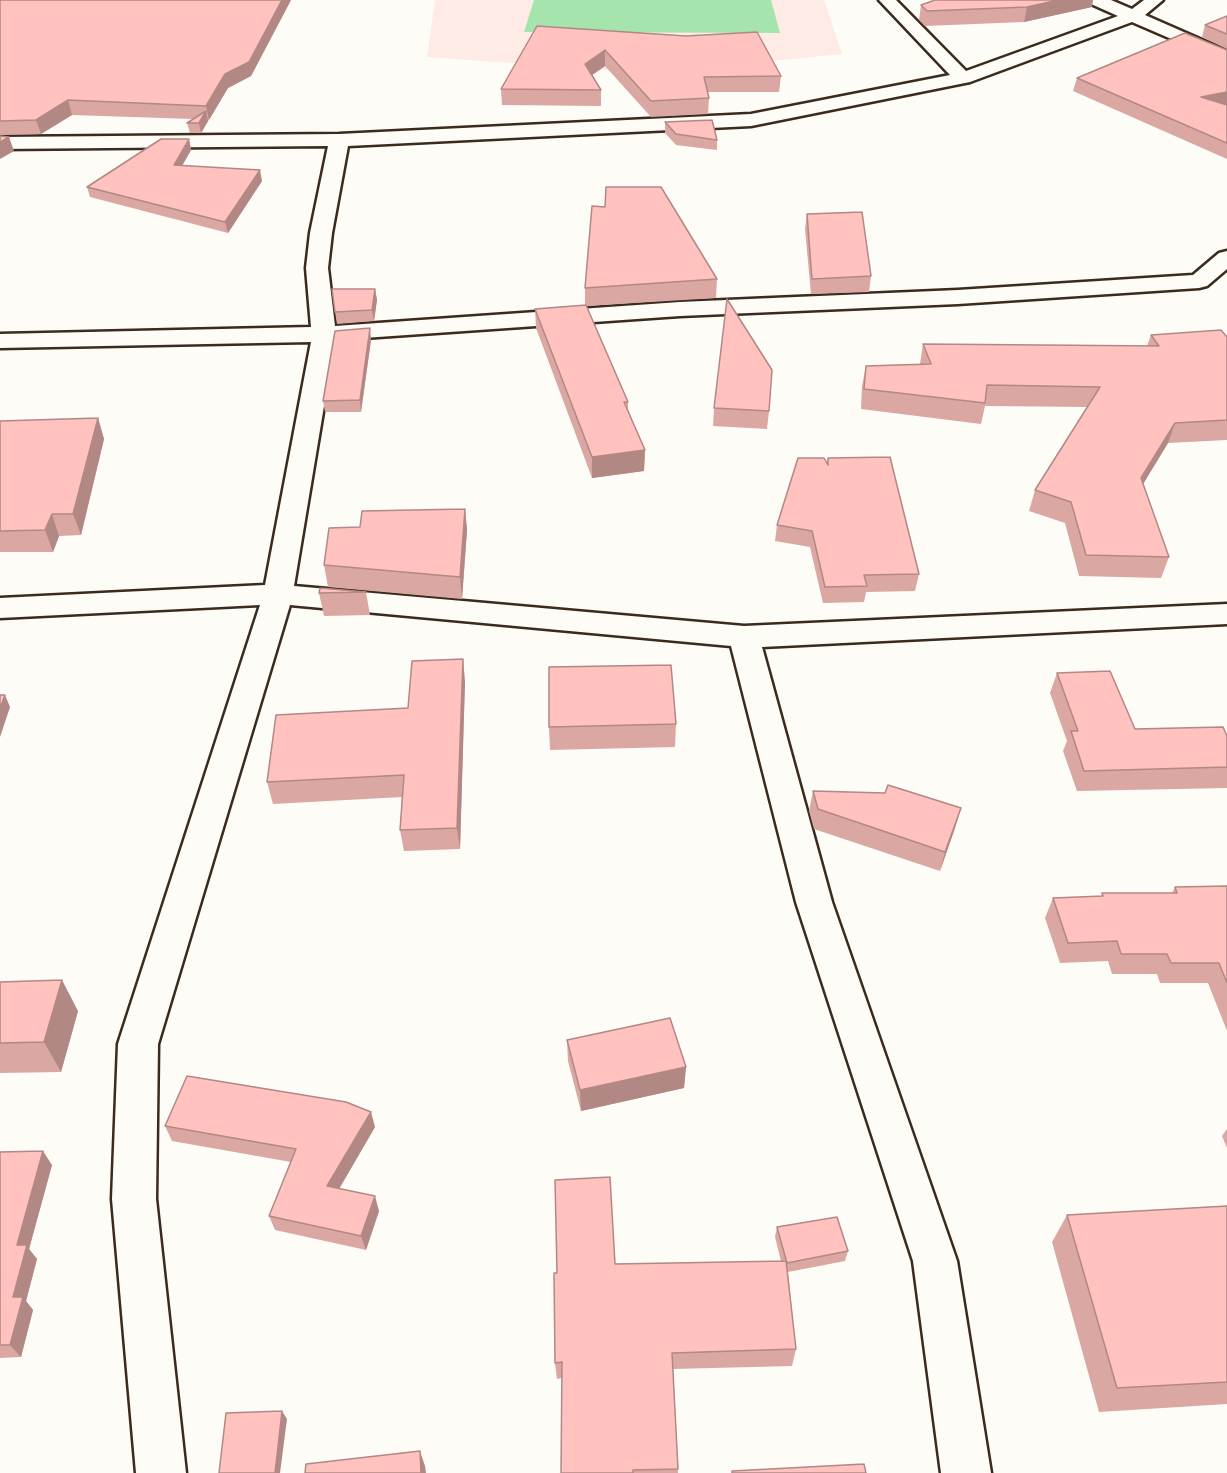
<!DOCTYPE html>
<style>
body{margin:0}
canvas{display:block;background:#fdfcf7}
</style>
<canvas width="1227" height="1473"></canvas>
<script>
const ctx = document.querySelector('canvas').getContext('2d');
ctx.lineJoin = 'round';
function paint(path, color) {
  ctx.fillStyle = color;
  ctx.fill(path, 'evenodd');
}
function toPath(rows) {
  const path = new Path2D();
  for (const r of rows) {
    path.moveTo(r[0], r[1]);
    for (let i = 2; i < r.length; i += 2) path.lineTo(r[i], r[i + 1]);
  }
  return path;
}
function stroke(path, color, width, dash) {
  ctx.strokeStyle = color;
  ctx.lineWidth = width;
  ctx.lineCap = dash ? 'butt' : 'round';
  ctx.setLineDash(dash || []);
  ctx.stroke(path);
}
const built = toPath([
 [435,0,824,0,842,54,647,73,427,57]
]);
const green = toPath([
 [534,0,771,0,780,33,524,32]
]);
const street = toPath([
 [879,0,896,0,966,71,1118,16,1091,4,1089,0,1111,0,1132,9,1144,0,1163,0,1145,15,1227,51,1227,63,1132,22,970,82,751,126,348,146,332,233,328,268,335,326,680,302,958,290,1193,275,1219,253,1227,251,1227,269,1207,286,1199,288,958,304,680,316,335,340,294,586,744,626,1227,604,1227,624,762,647,832,902,957,1261,991,1473,941,1473,913,1261,796,902,731,646,290,605,158,1044,156,1199,186,1473,136,1473,112,1199,118,1044,260,605,0,618,0,598,265,585,311,342,0,348,0,334,311,327,306,268,310,233,328,146,0,149,0,137,339,134,751,114,950,75,879,0]
]);
const wall = toPath([
 [0,0,291,0,251,76,228,88,201,133,190,133,187,123,193,119,72,115,41,134,0,135],
 [921,5,1092,7,1024,22,925,26,919,20],
 [1227,16,1227,49,1202,37,1205,25],
 [537,26,781,76,779,92,707,92,709,98,708,114,651,117,605,66,592,75,601,90,601,106,502,105,501,89],
 [1227,50,1227,104,1225,105,1227,105,1227,159,1073,91,1077,78],
 [665,122,717,140,717,150,676,145,665,133],
 [189,139,191,150,182,166,262,181,228,233,90,197,87,187],
 [807,214,871,276,869,292,811,294,805,229],
 [717,279,716,298,586,306,628,402,628,410,645,450,644,471,592,478,536,328,535,309,585,305,585,288],
 [375,289,377,300,374,321,337,324,335,312],
 [1151,335,1227,337,1227,440,1168,443,1143,484,1169,557,1161,578,1079,576,1065,523,1029,511,1035,490,1088,407,985,406,981,424,861,409,862,386,866,366,920,364,923,344,1147,346],
 [371,340,361,412,325,412,323,401],
 [714,408,769,411,767,429,713,426],
 [98,418,104,439,81,535,59,536,53,552,0,552,0,421],
 [828,458,919,574,915,591,866,592,864,602,823,603,810,547,775,541,777,525,827,463],
 [465,509,467,530,462,599,328,587,324,565,360,527],
 [366,592,370,615,324,616,319,593],
 [1057,673,1135,729,1227,736,1227,788,1077,791,1063,751,1067,741,1050,693],
 [465,681,460,849,404,851,400,830,402,797,273,804,267,782,408,708],
 [676,724,675,747,550,750,549,727],
 [813,791,955,828,940,871,814,829,809,811],
 [1227,886,1227,1031,1208,983,1160,983,1157,974,1112,974,1108,961,1060,963,1045,918,1053,898,1101,896,1102,893,1172,893,1175,887],
 [0,982,78,1011,61,1072,0,1073],
 [567,1040,686,1067,684,1088,581,1111,568,1061],
 [165,1126,375,1127,339,1189,379,1211,366,1250,275,1230,269,1216,291,1162,172,1141],
 [1227,1129,1227,1148,1222,1136],
 [0,1152,52,1165,29,1249,37,1259,26,1301,33,1310,21,1357,0,1358],
 [1227,1206,1227,1404,1099,1412,1052,1242,1067,1215],
 [777,1227,848,1251,845,1261,788,1272,796,1349,792,1366,673,1369,678,1473,561,1473,562,1378,557,1379,555,1363,615,1264,781,1261,775,1237]
]);
const shadedWall = toPath([
 [282,0,291,0,251,76,228,88,209,120,206,106,225,74],
 [1059,0,1093,0,1092,7,1024,22,1027,7],
 [605,50,605,66,585,80,585,64],
 [1227,92,1227,104,1197,111,1201,97],
 [68,100,72,115,41,134,36,120],
 [206,111,208,121,201,133,199,123],
 [9,137,14,151,0,159,0,142],
 [189,139,191,150,176,176,174,165],
 [260,170,262,181,228,233,225,222],
 [375,289,377,300,374,321,372,310],
 [370,328,371,340,361,412,360,400],
 [98,418,104,439,81,535,73,514],
 [1175,423,1168,443,1134,499,1141,478],
 [645,450,644,471,592,478,592,457],
 [465,509,467,530,462,599,460,577],
 [52,514,59,536,53,552,45,530],
 [463,659,465,681,460,849,457,828],
 [5,695,10,707,0,737,0,709],
 [961,808,955,828,940,871,945,852],
 [62,980,78,1011,61,1072,44,1042],
 [686,1067,684,1088,581,1111,580,1090],
 [371,1112,375,1127,332,1201,327,1186],
 [43,1151,52,1165,29,1249,37,1259,26,1301,33,1310,21,1357,10,1345,17,1245],
 [375,1196,379,1211,366,1250,361,1236],
 [282,1411,287,1419,280,1473,275,1473],
 [420,1451,425,1466,426,1473,421,1473]
]);
const building = toPath([
 [0,0,282,0,249,62,225,74,206,106,68,100,36,120,0,121,0,0],
 [935,0,1059,0,1027,7,927,11,921,5,935,0],
 [1227,16,1227,34,1205,25,1227,16],
 [537,26,686,36,757,32,781,76,704,77,709,98,651,101,605,50,585,64,601,90,501,89,537,26],
 [1185,33,1227,50,1227,92,1201,97,1227,105,1227,143,1077,78,1185,33],
 [206,111,199,123,187,123,206,111],
 [712,120,717,140,676,134,665,122,712,120],
 [0,136,9,137,0,142,0,136],
 [161,139,189,139,174,165,260,170,225,222,87,187,161,139],
 [606,187,661,187,717,279,585,288,592,206,605,207,606,187],
 [862,212,871,276,812,279,807,214,862,212],
 [332,289,375,289,372,310,335,312,332,289],
 [727,299,772,370,769,411,714,408,727,299],
 [586,305,628,402,624,402,645,450,592,457,535,309,586,305],
 [370,328,360,400,323,401,335,331,370,328],
 [1221,330,1227,337,1227,420,1175,423,1141,478,1169,557,1086,555,1071,502,1035,490,1100,387,987,385,985,403,864,389,866,366,931,364,923,344,1159,346,1151,335,1221,330],
 [98,418,73,514,52,514,45,530,0,531,0,421,98,418],
 [890,457,919,574,864,575,867,586,825,587,812,531,777,525,798,458,824,458,828,465,828,458,890,457],
 [465,509,460,577,324,565,329,528,360,527,362,511,465,509],
 [320,588,366,592,319,593,320,588],
 [463,659,457,828,400,830,404,775,267,782,276,715,408,708,412,661,463,659],
 [671,665,676,724,549,727,549,667,671,665],
 [1110,671,1135,729,1223,727,1227,736,1227,767,1084,771,1071,731,1078,731,1057,673,1110,671],
 [0,695,5,695,0,709,0,695],
 [888,785,961,808,945,852,818,809,813,791,885,793,888,785],
 [1227,886,1227,983,1219,963,1171,963,1167,954,1121,954,1117,941,1068,943,1053,898,1103,896,1102,893,1177,893,1175,887,1227,886],
 [62,980,44,1042,0,1043,0,982,62,980],
 [670,1018,686,1067,580,1090,567,1040,670,1018],
 [187,1076,346,1102,371,1112,327,1186,375,1196,361,1236,269,1216,296,1149,165,1126,187,1076],
 [43,1151,17,1245,27,1245,13,1297,23,1297,10,1345,0,1345,0,1152,43,1151],
 [610,1177,615,1264,786,1261,796,1349,672,1353,678,1469,633,1470,633,1473,561,1473,562,1362,555,1363,554,1273,557,1273,555,1180,610,1177],
 [1227,1206,1227,1382,1117,1388,1067,1215,1227,1206],
 [837,1217,848,1251,787,1263,777,1227,837,1217],
 [282,1411,275,1473,219,1473,226,1413,282,1411],
 [420,1451,421,1473,305,1473,306,1464,420,1451],
 [864,1464,866,1473,732,1473,732,1471,864,1464]
]);
paint(built, '#feebe6');
paint(green, '#a5e5ad');
stroke(street, '#3b2a1e', 5);
paint(street, '#fdfcf7');
paint(wall, '#dba7a3');
paint(shadedWall, '#b28885');
paint(building, '#ffc2be');
stroke(building, '#b28885', 1.5);
</script>
